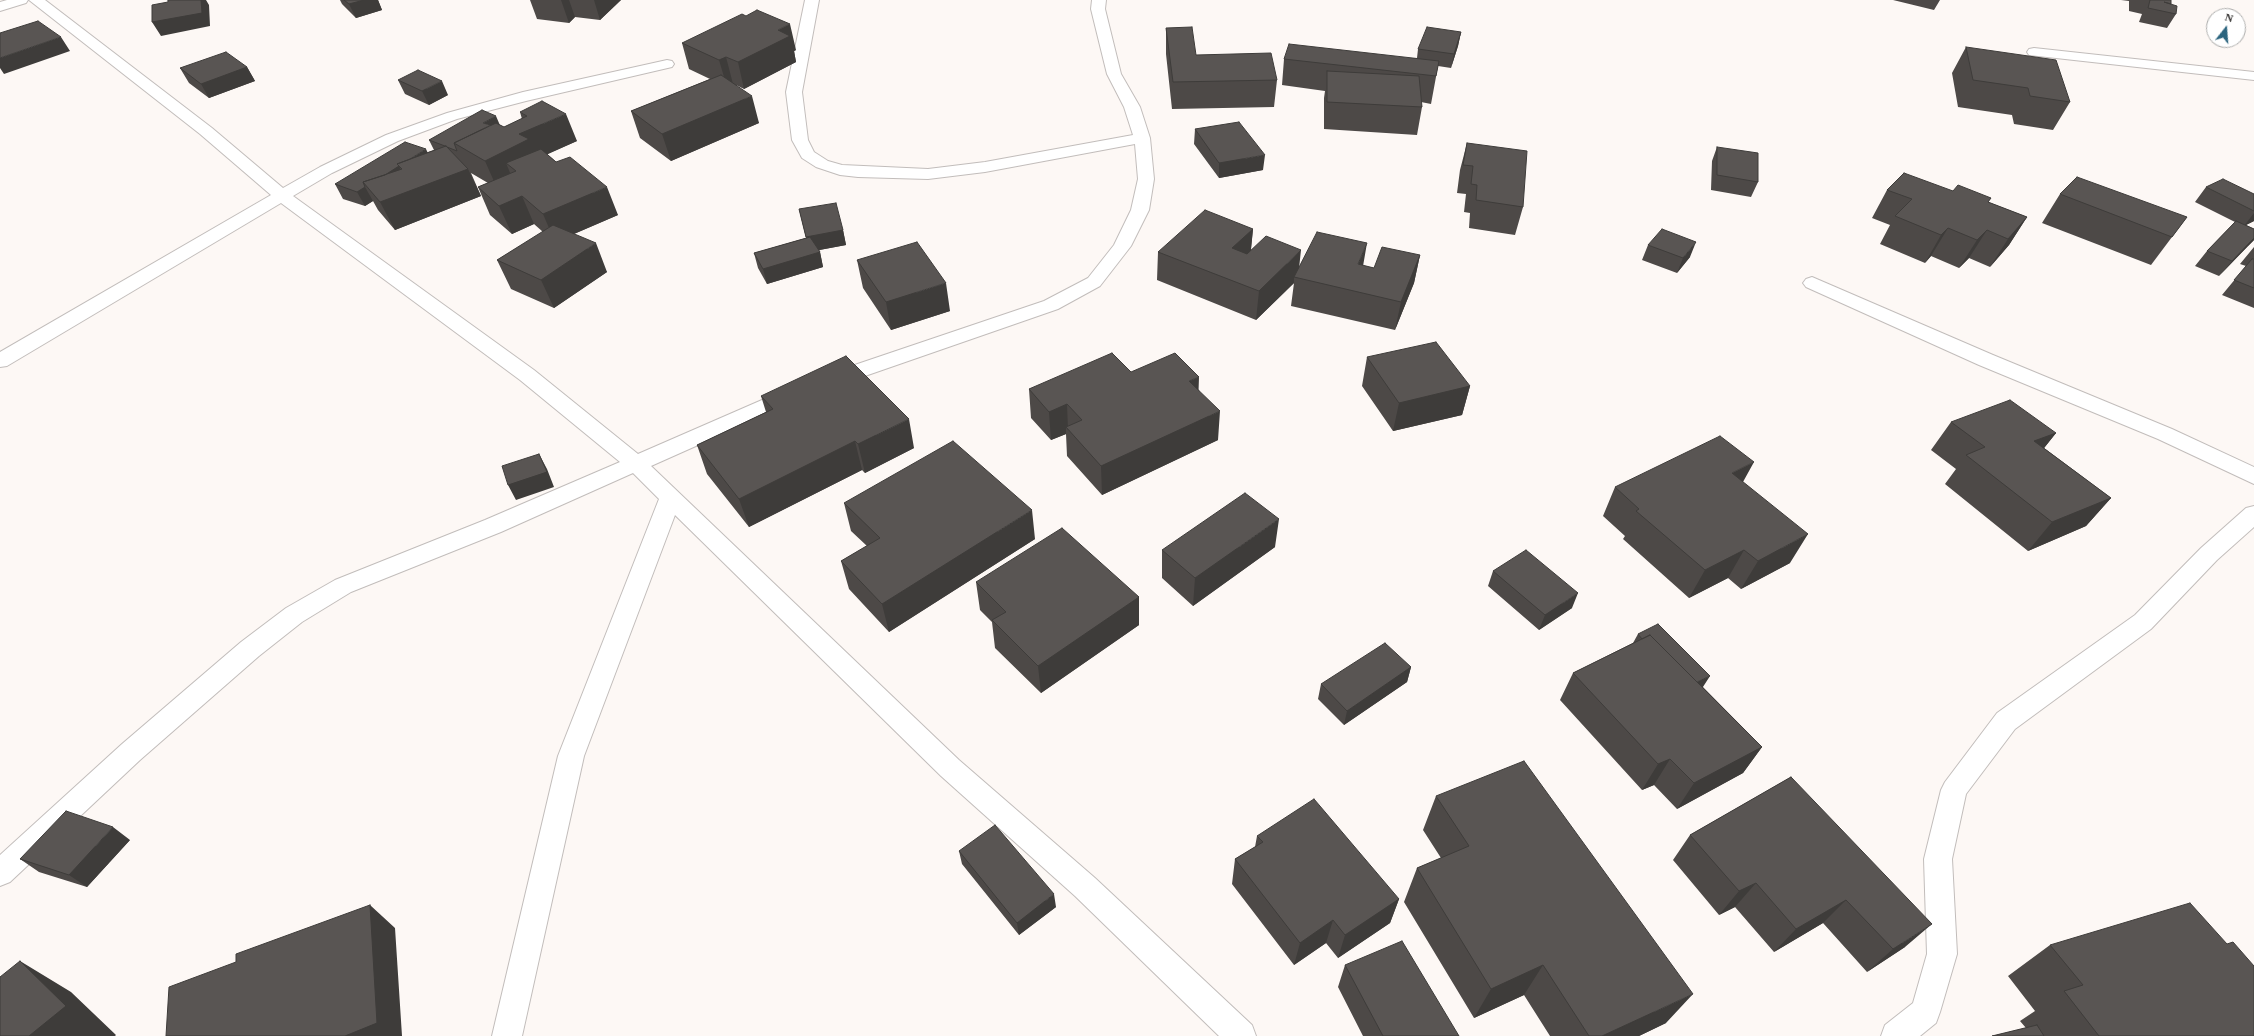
<!DOCTYPE html>
<style>
body{margin:0}
#map{position:relative;width:2254px;height:1036px;overflow:hidden;background:#fdf8f5;font-family:"Times New Roman",serif}
canvas{display:block}
.north{position:absolute;left:2206px;top:8px;width:40px;height:40px;box-sizing:border-box;background:#fff;border:1px solid #adadac;border-radius:50%;rotate:17deg;font-size:11px;font-weight:700;line-height:16px;text-align:center;color:#333130}
.north::after{content:'';display:block;margin:auto;width:14px;height:18px;background:#2b647e;clip-path:polygon(50% 0,100% 100%,50% 72%,0 100%)}
</style>
<div id="map">
<canvas width="2254" height="1036"></canvas>
<div class="north">N</div>
</div>
<script>
const ctx = document.querySelector('canvas').getContext('2d');
ctx.lineJoin = 'round';
function toPath(rows) {
  const path = new Path2D();
  for (const r of rows) {
    path.moveTo(r[0], r[1]);
    for (let i = 2; i < r.length; i += 2) path.lineTo(r[i], r[i + 1]);
  }
  return path;
}
function stroke(path, color, width, dash) {
  ctx.strokeStyle = color;
  ctx.lineWidth = width;
  ctx.lineCap = dash ? 'butt' : 'round';
  ctx.setLineDash(dash || []);
  ctx.stroke(path);
}
function paint(path, color) {
  ctx.fillStyle = color;
  ctx.fill(path, 'evenodd');
}
const street = toPath([
 [29,0,45,0,212,128,283,188,320,167,386,135,447,113,523,92,667,60,672,61,674,64,672,67,526,101,457,119,398,141,332,173,293,196,534,370,638,454,785,390,792,388,799,390,802,395,799,400,651,466,959,760,1095,878,1252,1025,1256,1036,1219,1036,1075,896,941,776,675,515,584,756,522,1036,492,1036,558,756,659,499,633,473,501,532,351,592,302,622,259,656,140,760,10,882,0,886,0,855,122,744,241,642,286,608,335,580,485,520,620,462,520,380,281,203,7,366,0,367,0,352,271,195,200,134,29,0],
 [805,0,819,0,802,92,808,140,814,152,828,161,842,165,928,169,985,162,1133,135,1124,107,1107,74,1091,9,1092,0,1106,0,1105,9,1121,74,1140,107,1150,138,1154,179,1149,210,1131,246,1100,286,1058,309,839,385,832,387,825,385,822,380,825,375,1044,301,1088,278,1114,245,1131,210,1138,179,1135,144,985,172,928,179,858,177,840,175,816,167,802,158,792,140,786,92,805,0],
 [2034,48,2254,72,2254,80,2029,55,2027,52,2029,49,2034,48],
 [1812,277,1993,355,2172,429,2254,467,2254,484,2158,439,1979,365,1806,287,1803,283,1806,279,1812,277],
 [2254,506,2254,527,2217,560,2151,629,2015,729,1966,794,1952,859,1957,954,1940,1012,1936,1023,1920,1036,1881,1036,1885,1025,1913,1003,1927,954,1924,859,1941,790,1945,782,1997,713,2135,615,2201,548,2246,508,2254,506]
]);
const secondary = toPath([
 [7,0,28,0,26,3,0,11,0,2,7,0]
]);
const wall = toPath([
 [340,0,378,0,382,10,356,18,342,4],
 [530,0,621,0,600,20,575,17,569,23,537,19],
 [1893,0,1940,0,1934,10],
 [2121,0,2171,0,2171,4,2176,14,2167,28,2139,22,2142,14,2129,11,2129,1],
 [1166,28,1196,55,1277,80,1274,107,1172,109,1166,54],
 [1461,32,1458,46,1451,68,1438,66,1431,104,1421,102,1422,107,1417,135,1324,129,1324,98,1325,91,1282,85,1284,59,1417,58,1418,49],
 [682,43,796,50,794,51,796,62,744,89,736,85,759,123,671,161,640,138,631,111,710,79,689,69],
 [1966,47,2070,102,2053,130,2014,124,2012,115,1958,107,1952,73],
 [247,67,255,81,209,98,189,83,180,68],
 [398,80,448,95,429,105,405,94],
 [520,112,577,141,547,154,618,215,574,234,607,272,554,308,511,289,497,260,543,232,534,224,512,234,490,215,478,187,488,183,471,173,481,196,395,230,378,210,373,201,365,206,343,199,335,184,434,150,429,140,500,125,504,127,522,119],
 [1195,129,1263,170,1219,178,1194,144],
 [1467,143,1523,207,1515,235,1469,228,1470,213,1464,212,1466,194,1457,193,1460,170],
 [1717,147,1758,182,1751,197,1711,190,1712,161],
 [2206,187,2254,194,2254,221,2246,225,2254,229,2254,240,2248,246,2219,276,2195,266,2207,251,2235,222,2195,202],
 [1887,190,1953,191,1991,198,1988,202,2027,217,2009,245,1990,267,1969,258,1959,268,1931,256,1925,263,1880,244,1890,225,1872,218],
 [2060,194,2187,217,2151,265,2042,223],
 [799,209,843,230,846,245,819,250,820,252,823,267,767,284,758,268,754,253,806,238],
 [1253,229,1251,250,1299,268,1363,266,1374,268,1420,255,1414,283,1395,330,1291,306,1294,283,1256,320,1157,280,1158,252],
 [1648,245,1690,257,1677,273,1642,260],
 [2254,247,2254,308,2222,295,2246,266,2240,264],
 [857,260,950,311,891,330,863,288],
 [1367,357,1470,386,1462,415,1393,431,1362,386],
 [1131,372,1199,390,1218,440,1102,495,1067,456,1066,434,1051,440,1031,418,1029,389],
 [761,396,914,448,865,473,862,470,749,527,707,474,697,445,766,412],
 [1951,422,2056,433,2044,448,2111,498,2086,526,2028,551,1945,484,1956,469,1931,450],
 [1743,482,1790,563,1741,589,1728,578,1689,598,1623,539,1625,536,1603,516,1615,487],
 [844,503,1035,539,889,632,849,589,841,561,867,546,851,531],
 [1275,547,1193,606,1162,578,1162,550],
 [1493,571,1572,608,1539,630,1488,586],
 [976,582,1139,597,1139,625,1041,693,995,648,992,622,980,610],
 [1638,634,1703,687,1762,747,1743,773,1677,809,1654,785,1642,790,1560,700,1573,673,1633,643],
 [1411,667,1407,682,1344,725,1318,699,1321,684],
 [1791,777,1905,947,1867,972,1823,923,1774,952,1735,907,1719,915,1673,860,1690,835],
 [1436,796,1666,1023,1639,1036,1550,1036,1524,995,1474,1018,1404,902,1417,868,1441,858,1423,830],
 [1257,836,1399,899,1390,923,1338,958,1326,943,1294,965,1232,884,1235,859,1255,847],
 [130,840,87,887,39,872,20,859],
 [959,851,1056,907,1019,935,962,864],
 [2050,945,2254,1036,1992,1036,2026,1028,2020,1021,2035,1011,2008,976],
 [1345,965,1459,1036,1363,1036,1338,987]
]);
const shadedWall = toPath([
 [183,0,206,0,209,5,210,26,161,36,152,22],
 [364,0,378,0,382,10,356,18,349,4],
 [561,0,569,0,575,17,569,23],
 [594,0,621,0,600,20],
 [790,24,796,50,794,51,796,62,744,89,738,62,778,30],
 [1461,32,1458,46,1451,68,1454,54],
 [61,37,70,51,4,74,0,68,0,58],
 [726,57,733,84,727,87,719,60],
 [247,67,255,81,209,98,201,84],
 [442,81,448,95,429,105,422,91],
 [752,96,759,123,671,161,662,134],
 [566,114,577,141,537,159,516,171,506,163,513,180,497,188,485,161,519,134],
 [496,116,502,130,483,123],
 [426,149,433,164,402,169,399,166],
 [1265,155,1263,170,1219,178,1219,163],
 [399,166,406,181,366,186],
 [468,169,481,196,395,230,380,202],
 [365,187,373,201,365,206,357,192],
 [607,187,618,215,555,242,543,214],
 [522,196,534,224,512,234,499,206],
 [2254,213,2254,221,2244,226],
 [2027,217,2009,245,1990,267,2008,239],
 [1948,228,1931,256,1925,263,1941,235],
 [1253,229,1250,257,1232,248],
 [843,230,846,245,809,252,806,237],
 [1987,230,1969,258,1959,268,1977,240],
 [2254,238,2254,240,2248,246,2219,276,2232,261],
 [1696,242,1690,257,1677,273,1683,258],
 [596,243,607,272,554,308,541,280],
 [1367,243,1362,272,1358,264],
 [1301,250,1298,278,1294,277,1294,283,1256,320,1259,291],
 [820,252,823,267,767,284,763,269],
 [1420,255,1414,283,1395,330,1401,302],
 [946,283,950,311,891,330,886,302],
 [1199,377,1198,406,1189,381],
 [1470,386,1462,415,1393,431,1399,403],
 [1067,404,1068,430,1066,427,1066,434,1051,440,1049,412],
 [1220,411,1218,440,1102,495,1101,466],
 [909,419,914,448,865,473,858,444],
 [2056,433,2033,462,2034,441],
 [855,441,862,470,749,527,739,499],
 [539,454,547,469,554,487,516,500,508,485],
 [1754,462,1738,491,1732,473],
 [2111,498,2086,526,2028,551,2052,522],
 [1032,510,1035,539,889,632,882,604],
 [1279,519,1275,547,1193,606,1195,578],
 [1808,534,1790,563,1741,589,1758,561],
 [1744,550,1728,578,1689,598,1705,570],
 [1578,593,1572,608,1539,630,1545,615],
 [1139,597,1139,625,1041,693,1038,666],
 [1411,667,1407,682,1344,725,1347,711],
 [1710,676,1701,690,1688,686],
 [1762,747,1743,773,1677,809,1694,783],
 [1670,759,1654,785,1642,790,1658,764],
 [113,827,130,840,87,887,69,875],
 [1756,883,1735,907,1719,915,1739,891],
 [1054,894,1056,907,1019,935,1017,923],
 [1399,899,1390,923,1338,958,1345,935],
 [1846,900,1823,923,1774,952,1796,929],
 [370,905,395,928,402,1036,345,1036],
 [1333,920,1326,943,1294,965,1300,943],
 [1932,924,1905,947,1867,972,1893,949],
 [20,961,71,992,116,1035,115,1036,29,1036],
 [1543,965,1524,995,1474,1018,1491,989],
 [1693,994,1666,1023,1639,1036,1602,1036]
]);
const building = toPath([
 [168,0,201,0,202,13,152,22,152,5,168,2,168,0],
 [344,0,364,0,349,4,344,0],
 [2150,0,2171,0,2171,4,2164,2,2177,6,2176,14,2148,8,2150,0],
 [757,10,790,24,778,30,790,36,738,62,726,57,719,60,682,43,742,14,746,16,757,10],
 [38,21,61,37,0,58,0,33,38,21],
 [1192,27,1196,55,1271,53,1277,80,1173,82,1166,28,1192,27],
 [1427,27,1461,32,1454,54,1418,49,1427,27],
 [1289,44,1439,61,1436,76,1284,59,1289,44],
 [1966,47,2056,60,2070,102,2030,96,2028,88,1973,80,1966,47],
 [226,52,247,67,201,84,180,68,226,52],
 [418,70,442,81,422,91,398,80,418,70],
 [1327,71,1419,76,1422,107,1327,102,1327,71],
 [721,75,752,96,662,134,631,111,721,75],
 [542,101,566,114,519,134,529,139,485,161,454,143,496,123,504,127,527,116,520,112,542,101],
 [482,110,496,116,483,123,491,125,454,143,457,151,447,147,446,146,445,146,429,140,482,110],
 [1239,122,1265,155,1219,163,1195,129,1239,122],
 [405,142,426,149,410,159,397,164,399,166,385,175,363,182,365,187,357,192,335,184,405,142],
 [1467,143,1527,151,1523,207,1476,200,1477,185,1471,184,1473,166,1463,165,1467,143],
 [446,146,468,169,380,202,363,182,402,169,397,164,446,146],
 [1717,147,1758,153,1758,182,1717,175,1717,147],
 [541,149,556,162,570,157,607,187,543,214,522,196,499,206,478,187,516,171,506,163,541,149],
 [1904,173,1953,191,1958,185,1991,198,1988,202,2027,217,2008,239,1987,230,1977,240,1948,228,1941,235,1895,216,1912,199,1887,190,1904,173],
 [2077,177,2187,217,2172,237,2060,194,2077,177],
 [2223,179,2254,194,2254,211,2206,187,2223,179],
 [836,203,843,230,806,237,799,209,836,203],
 [1205,210,1253,229,1232,248,1247,254,1266,236,1301,250,1259,291,1158,252,1205,210],
 [2236,221,2254,229,2254,238,2232,261,2207,251,2236,221],
 [553,225,596,243,541,280,497,260,553,225],
 [1662,229,1696,242,1683,258,1648,245,1662,229],
 [1317,232,1367,243,1358,264,1374,268,1382,247,1420,255,1401,302,1294,277,1317,232],
 [810,237,820,252,763,269,754,253,810,237],
 [917,242,946,283,886,302,857,260,917,242],
 [2252,259,2254,259,2254,288,2234,280,2252,259],
 [1436,342,1470,386,1399,403,1367,357,1436,342],
 [1112,353,1131,372,1175,353,1199,377,1189,381,1220,411,1101,466,1066,427,1082,420,1067,404,1049,412,1029,389,1112,353],
 [846,356,909,419,858,444,855,441,739,499,697,445,773,409,761,396,846,356],
 [2010,400,2056,433,2034,441,2111,498,2052,522,1966,455,1985,447,1951,422,2010,400],
 [1720,436,1754,462,1732,473,1808,534,1758,561,1744,550,1705,570,1636,511,1639,509,1615,487,1720,436],
 [953,441,1032,510,882,604,841,561,880,538,844,503,953,441],
 [539,454,547,472,508,485,502,466,539,454],
 [1245,493,1279,519,1195,578,1162,550,1245,493],
 [1062,528,1139,597,1038,666,992,620,1006,612,976,582,1062,528],
 [1526,550,1578,593,1545,615,1493,571,1526,550],
 [1658,624,1710,676,1697,682,1650,635,1642,639,1638,634,1658,624],
 [1650,635,1762,747,1694,783,1670,759,1658,764,1573,673,1650,635],
 [1385,643,1411,667,1347,711,1321,684,1385,643],
 [1524,761,1693,994,1602,1036,1589,1036,1543,965,1491,989,1417,868,1469,846,1436,796,1524,761],
 [1791,777,1932,924,1893,949,1846,900,1796,929,1756,883,1739,891,1690,835,1791,777],
 [1314,799,1399,899,1345,935,1333,920,1300,943,1235,859,1263,842,1257,836,1314,799],
 [66,811,113,827,69,875,20,859,66,811],
 [995,825,1054,894,1017,923,959,851,995,825],
 [2190,903,2227,944,2233,942,2254,966,2254,1036,2099,1036,2064,991,2083,985,2050,945,2190,903],
 [370,905,377,1023,345,1036,166,1036,169,987,236,962,236,954,370,905],
 [1402,941,1459,1036,1383,1036,1345,965,1402,941],
 [20,961,66,1006,29,1036,0,1036,0,977,20,961],
 [2037,1025,2044,1036,1992,1036,2037,1025]
]);
stroke(street, '#c2bdbb', 2);
stroke(secondary, '#c2bdbb', 2);
paint(street, '#fff');
paint(secondary, '#fff');
paint(wall, '#4d4947');
paint(shadedWall, '#3e3c3a');
paint(building, '#595553');
stroke(building, '#3e3c3a', 1);
</script>
